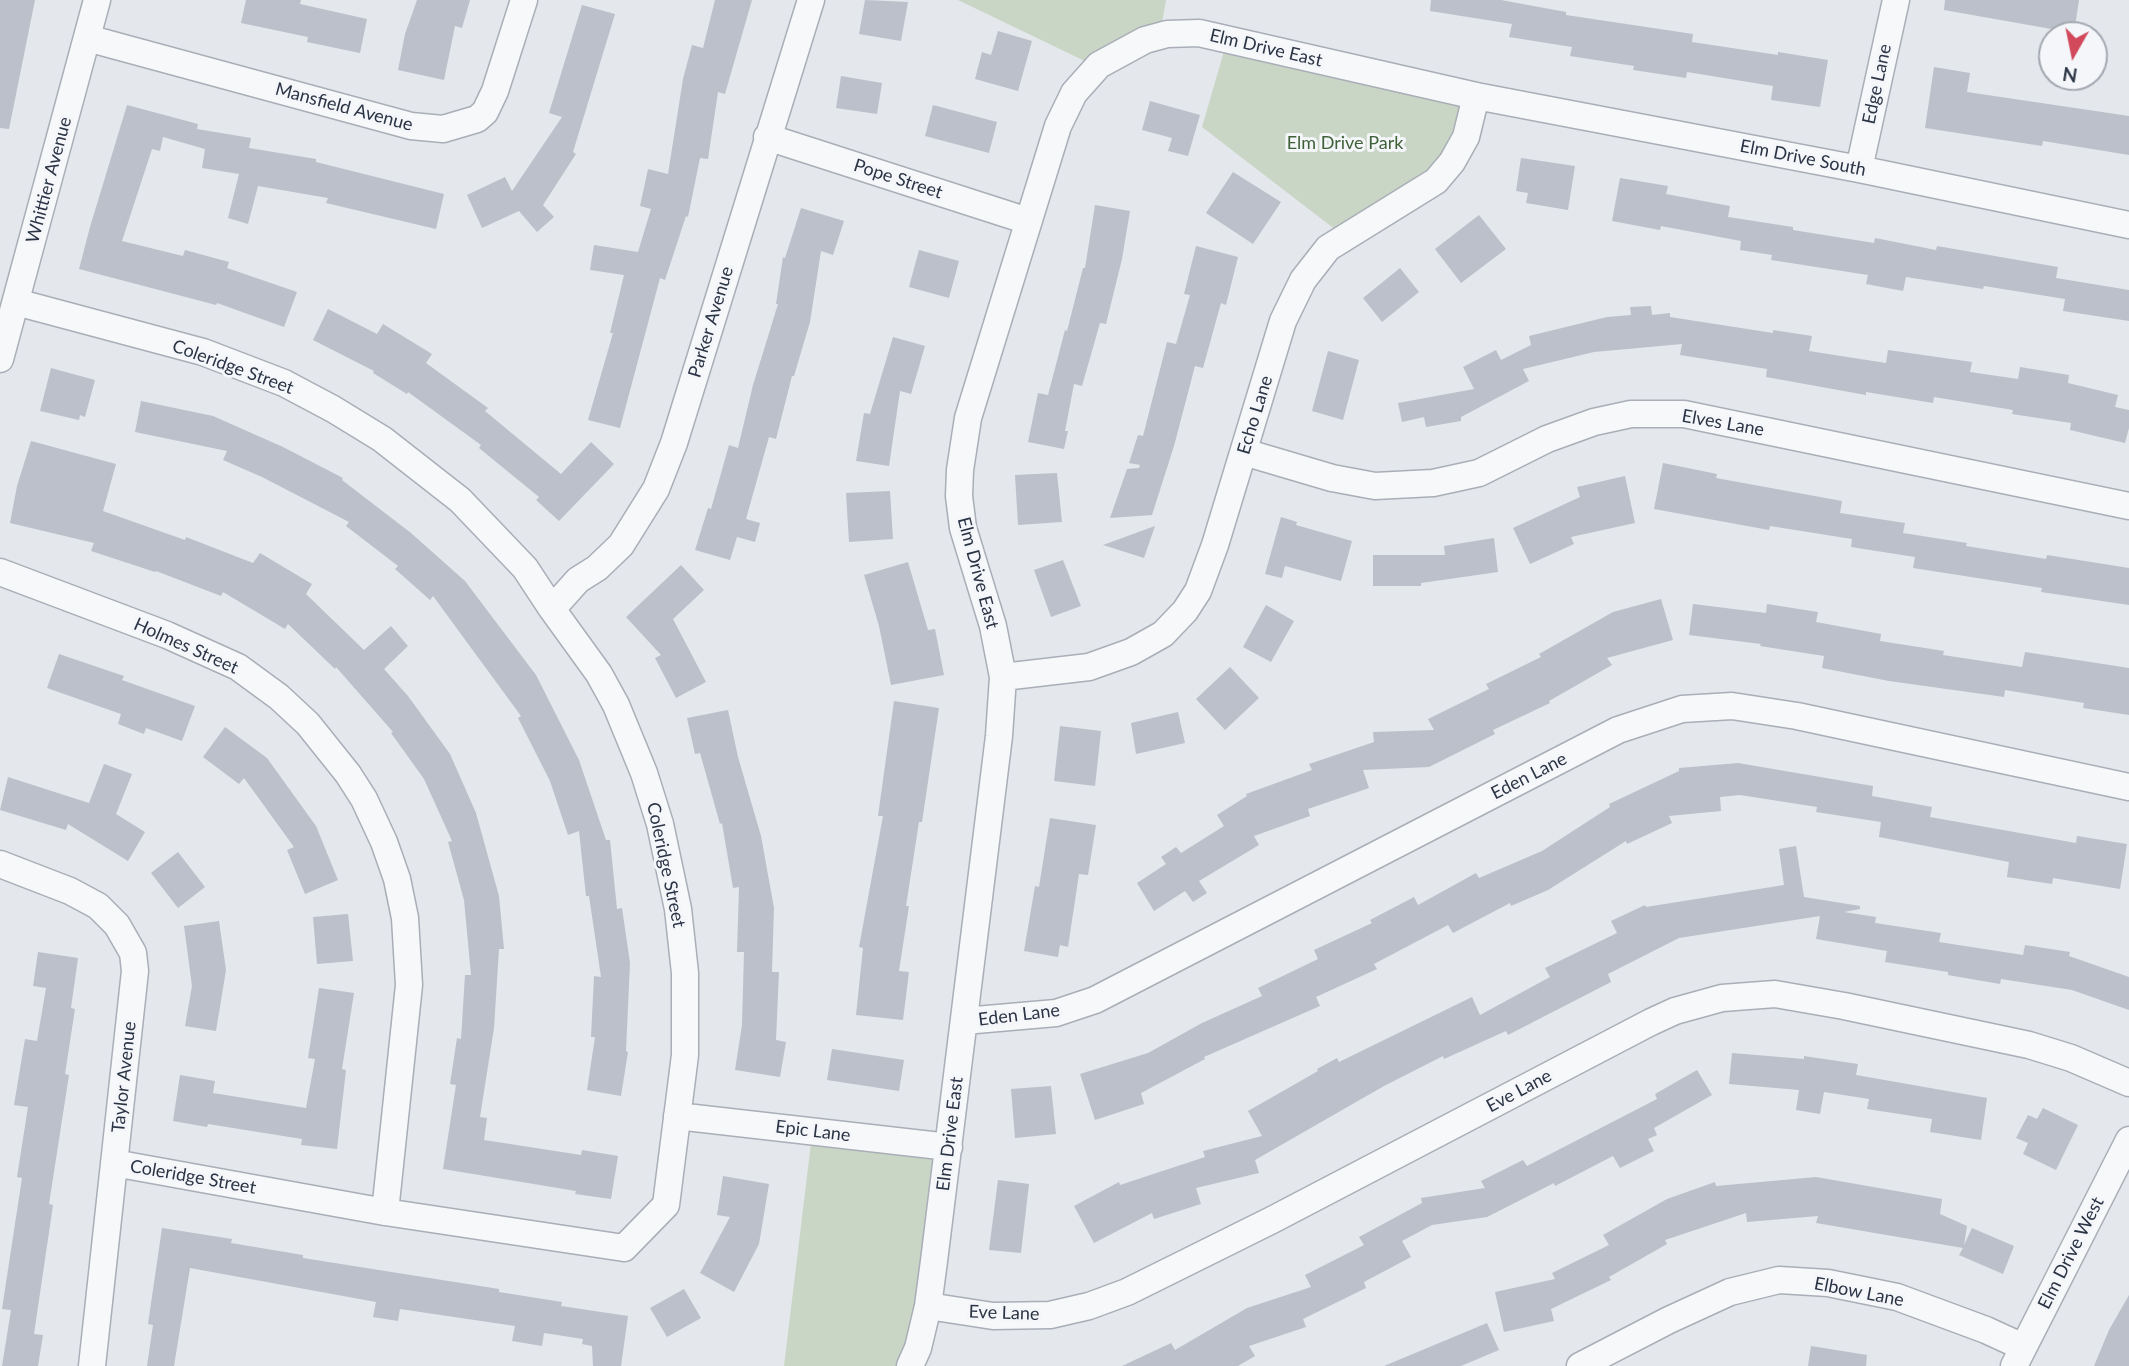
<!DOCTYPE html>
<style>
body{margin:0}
#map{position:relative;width:2129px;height:1366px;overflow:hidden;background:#e4e7ec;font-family:Lato,sans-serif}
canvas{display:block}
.north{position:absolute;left:2038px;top:21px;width:70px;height:70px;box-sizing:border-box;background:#f4f6f9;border:2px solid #a4a8b1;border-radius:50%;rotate:189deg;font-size:19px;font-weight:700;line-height:28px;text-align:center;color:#2b3445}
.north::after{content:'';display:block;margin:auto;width:24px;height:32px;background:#d1495b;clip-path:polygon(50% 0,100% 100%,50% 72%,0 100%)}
</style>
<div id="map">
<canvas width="2129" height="1366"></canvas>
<div class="north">N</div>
</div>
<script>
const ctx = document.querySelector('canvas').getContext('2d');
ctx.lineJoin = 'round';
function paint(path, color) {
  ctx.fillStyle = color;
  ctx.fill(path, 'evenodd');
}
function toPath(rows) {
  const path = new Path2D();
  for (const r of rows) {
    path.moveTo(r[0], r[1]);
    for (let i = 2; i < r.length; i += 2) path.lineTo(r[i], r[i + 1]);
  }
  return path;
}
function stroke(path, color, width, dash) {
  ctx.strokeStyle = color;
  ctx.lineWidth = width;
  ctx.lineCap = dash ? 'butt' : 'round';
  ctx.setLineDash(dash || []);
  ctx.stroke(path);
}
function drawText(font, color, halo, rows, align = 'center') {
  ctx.font = font + ' Lato,sans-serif';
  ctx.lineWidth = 6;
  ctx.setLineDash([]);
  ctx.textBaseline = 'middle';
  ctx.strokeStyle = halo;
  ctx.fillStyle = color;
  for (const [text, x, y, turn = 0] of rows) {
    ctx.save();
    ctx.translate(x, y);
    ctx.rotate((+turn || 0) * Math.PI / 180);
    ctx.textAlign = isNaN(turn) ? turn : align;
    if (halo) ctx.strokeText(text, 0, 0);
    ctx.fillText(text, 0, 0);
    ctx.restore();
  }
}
const green = toPath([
 [958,0,1166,0,1160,33,1093,65],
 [1227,41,1474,95,1463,144,1419,184,1341,234,1202,127],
 [812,1135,945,1150,907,1366,784,1366]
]);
const building = toPath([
 [0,0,35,0,9,129,0,128],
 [246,0,301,0,300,4,367,19,360,53,307,42,308,37,241,23],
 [417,0,470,0,462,28,455,26,444,80,398,70,405,34],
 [715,0,752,0,725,94,718,92,708,159,700,158,688,217,686,216,665,280,660,278,620,428,588,420,613,333,610,333,624,275,590,270,594,245,638,252,651,209,640,206,648,169,668,174,683,79,692,45,703,48],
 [865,0,908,2,901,41,859,34],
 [1431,0,1501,0,1566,12,1566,15,1693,34,1692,42,1778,55,1778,52,1828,60,1820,107,1771,100,1773,86,1687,72,1686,78,1633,70,1634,66,1570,56,1572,47,1509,37,1512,24,1430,11],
 [1945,0,2079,0,2074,33,1944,10],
 [582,5,615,14,573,152,576,154,543,205,554,217,537,232,519,211,482,228,467,195,505,177,512,191,562,117,549,113],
 [998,31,1032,41,1018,91,975,79,982,52,991,55],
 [1934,67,1970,73,1967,92,2129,116,2129,155,2043,141,2042,146,1925,128],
 [841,76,882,83,877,114,836,108],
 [1150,101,1200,115,1188,156,1168,151,1172,138,1142,130],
 [127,105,198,124,197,129,251,138,249,148,316,159,316,162,444,194,436,229,326,203,328,198,258,186,248,224,228,218,239,174,202,168,205,149,163,137,160,151,152,149,122,241,183,256,185,250,229,262,227,268,297,292,284,327,217,303,216,305,79,269,90,227],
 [933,105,997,122,989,153,925,136],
 [1521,158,1575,166,1568,210,1526,203,1528,193,1516,191],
 [1233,172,1281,202,1253,244,1206,213],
 [1620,178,1668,186,1666,194,1730,206,1728,217,1793,227,1793,230,1874,243,1875,238,1936,250,1937,246,2058,267,2056,278,2129,290,2129,321,2063,311,2065,299,1984,286,1983,289,1906,277,1903,291,1866,284,1868,275,1771,260,1772,255,1740,250,1741,241,1661,226,1660,230,1612,221],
 [1095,205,1130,211,1122,259,1106,324,1100,323,1082,386,1074,384,1065,431,1068,431,1064,449,1028,442,1038,393,1048,395,1065,330,1067,331,1083,268,1085,268],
 [801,208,844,221,833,255,821,251,810,322,794,376,792,376,776,439,769,437,746,519,760,523,755,542,737,537,730,560,695,550,708,508,711,509,729,445,738,448,753,385,778,304,776,304,783,257,785,258],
 [1479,215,1506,249,1461,283,1435,249],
 [1196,246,1238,257,1226,305,1221,303,1203,368,1195,366,1174,446,1152,515,1110,518,1127,469,1139,468,1140,465,1129,463,1138,435,1143,436,1167,342,1176,344,1190,295,1184,294],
 [919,250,959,261,949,298,909,287],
 [1400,268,1419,292,1382,322,1363,298],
 [1651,306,1652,315,1670,313,1670,317,1773,333,1773,330,1812,336,1809,351,1886,363,1888,350,1972,362,1970,372,2018,379,2020,367,2069,375,2068,383,2118,395,2115,407,2129,410,2129,428,2125,443,2070,430,2071,423,2012,414,2013,410,1934,397,1933,403,1866,392,1866,395,1766,377,1767,369,1680,355,1682,344,1594,352,1523,369,1529,381,1461,417,1461,421,1426,427,1424,417,1402,422,1398,403,1474,389,1463,367,1496,350,1501,360,1531,345,1529,336,1607,317,1631,315,1630,307],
 [328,309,377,334,383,324,432,354,426,363,488,408,485,411,561,474,591,442,614,464,559,521,536,500,539,497,479,448,481,445,408,392,407,394,373,373,374,371,313,340],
 [893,337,925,346,911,394,900,391,889,466,856,461,864,413,870,414],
 [1328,351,1359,360,1343,420,1312,411],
 [51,368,95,380,85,417,80,415,79,420,40,411],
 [141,401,213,416,283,447,343,478,342,480,411,533,465,581,536,675,579,760,606,840,610,840,617,909,622,908,630,963,626,1051,628,1052,621,1096,587,1090,595,1037,591,1037,594,976,601,977,589,896,586,896,579,831,568,835,550,781,518,718,521,716,433,596,430,600,395,569,398,566,346,526,349,522,262,477,223,460,227,451,135,432],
 [31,441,116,464,103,511,185,540,186,537,253,563,260,553,312,584,306,594,364,650,391,626,408,646,384,669,408,696,450,754,476,813,499,896,504,949,499,949,494,1028,480,1117,487,1118,484,1140,581,1155,582,1150,618,1156,611,1199,575,1194,576,1191,443,1169,456,1085,450,1084,457,1038,461,1039,465,975,471,975,464,900,448,842,452,841,424,779,391,733,393,732,336,667,335,669,288,624,285,629,223,592,221,596,156,571,155,572,91,551,94,543,10,523,17,486],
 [1663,463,1717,474,1716,478,1842,501,1840,513,1905,523,1903,533,1967,543,1966,546,2046,559,2047,555,2129,568,2129,605,2041,592,2042,588,1913,568,1915,557,1851,547,1852,539,1770,526,1769,530,1654,509],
 [1057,473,1062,522,1018,525,1015,475],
 [1625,476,1635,523,1571,537,1574,544,1530,564,1513,528,1580,497,1577,487],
 [890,491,893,539,849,542,846,493],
 [1281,517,1297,522,1296,525,1352,541,1341,581,1285,566,1282,578,1265,574],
 [1155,526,1144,558,1103,545],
 [1494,538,1498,572,1421,583,1421,586,1373,586,1373,555,1445,555,1444,546],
 [1063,560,1081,606,1051,617,1034,570],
 [908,562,928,630,935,629,944,675,891,685,879,626,864,575],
 [681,565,704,590,673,619,706,682,676,698,655,658,661,655,626,617],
 [1661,599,1673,640,1607,658,1612,665,1549,701,1550,703,1493,730,1495,734,1429,767,1363,770,1369,788,1308,809,1310,816,1254,836,1259,845,1199,881,1207,893,1193,902,1185,891,1154,911,1137,883,1166,864,1161,857,1176,847,1181,853,1224,826,1217,815,1247,796,1246,794,1312,770,1309,764,1374,742,1373,732,1434,730,1428,719,1489,689,1486,684,1541,657,1539,654,1613,612],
 [1693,604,1766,613,1767,604,1818,612,1816,622,1881,634,1880,641,1944,651,1943,655,2022,667,2025,652,2129,668,2129,715,2083,708,2084,703,2005,690,2004,697,1889,681,1822,668,1824,656,1760,646,1761,644,1689,635],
 [1266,605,1294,621,1271,662,1243,647],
 [59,654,124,676,122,680,195,706,182,741,146,728,144,734,118,724,121,714,47,688],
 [1230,667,1259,698,1225,730,1196,699],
 [894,701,939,708,922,822,919,822,906,906,909,906,899,971,909,972,903,1020,856,1015,863,948,859,947,883,816,878,816],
 [728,710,738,757,761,836,774,908,772,972,779,972,776,1040,786,1042,780,1077,735,1070,742,1025,744,952,737,952,739,887,733,888,722,823,720,824,700,753,695,754,687,718],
 [1178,712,1185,743,1136,754,1131,723],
 [1060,726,1101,731,1095,786,1054,781],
 [225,727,267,758,316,826,338,880,305,894,287,850,294,847,244,778,239,784,203,757],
 [1738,763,1873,786,1872,796,1932,807,1930,817,2076,843,2077,836,2127,844,2120,889,2053,878,2052,884,2007,877,2009,862,1879,837,1881,822,1816,812,1817,807,1740,795,1720,797,1721,811,1669,816,1672,823,1627,844,1626,841,1548,890,1511,906,1510,903,1453,933,1448,925,1374,964,1377,969,1316,997,1320,1006,1204,1057,1205,1059,1141,1093,1144,1104,1095,1120,1080,1074,1148,1053,1202,1023,1262,996,1258,988,1318,959,1314,950,1372,923,1370,920,1414,897,1418,905,1476,873,1479,878,1542,851,1610,807,1609,804,1679,771,1679,768],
 [104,764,132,774,116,814,145,832,128,861,68,824,66,830,0,810,8,777,89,803],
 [1050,818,1096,825,1088,875,1079,874,1068,947,1060,945,1058,957,1024,951,1035,886,1039,887],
 [1796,846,1804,897,1860,906,1860,909,1844,912,1876,917,1875,923,1941,933,1939,942,2023,955,2025,945,2070,952,2069,956,2129,977,2129,1010,2072,990,2001,979,2000,984,1948,975,1948,972,1885,962,1887,951,1816,939,1820,916,1679,938,1608,974,1611,982,1508,1035,1506,1031,1444,1059,1443,1056,1384,1086,1255,1160,1259,1173,1196,1188,1201,1204,1154,1219,1152,1213,1094,1243,1074,1206,1119,1182,1120,1185,1205,1157,1203,1151,1262,1136,1248,1111,1318,1071,1317,1069,1337,1058,1339,1062,1472,997,1480,1015,1550,977,1545,968,1617,933,1611,921,1645,905,1646,907,1784,885,1779,849],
 [178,852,205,887,178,908,151,873],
 [348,914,353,961,317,964,313,917],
 [219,921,226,970,216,1031,185,1026,192,986,184,926],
 [38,952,78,958,71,1008,75,1009,65,1074,69,1075,49,1204,53,1205,34,1334,43,1335,38,1366,2,1366,11,1310,2,1309,22,1178,17,1177,28,1107,14,1105,25,1039,37,1041,46,988,33,986],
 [319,988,354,993,342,1069,346,1070,337,1149,301,1145,302,1139,208,1124,207,1127,173,1121,180,1075,215,1081,213,1093,306,1108,315,1059,308,1058],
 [832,1049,904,1060,899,1091,827,1080],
 [1732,1053,1804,1059,1804,1056,1858,1064,1856,1075,1987,1098,1981,1140,1930,1132,1932,1119,1867,1109,1869,1099,1824,1092,1820,1114,1796,1110,1799,1090,1729,1084],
 [1697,1070,1712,1095,1654,1128,1657,1135,1648,1139,1654,1151,1620,1168,1613,1156,1555,1186,1554,1183,1487,1217,1432,1225,1402,1241,1411,1257,1364,1282,1366,1288,1303,1319,1306,1327,1249,1346,1255,1356,1238,1366,1122,1366,1171,1343,1175,1350,1247,1308,1311,1287,1305,1275,1364,1245,1359,1237,1422,1203,1421,1198,1485,1188,1481,1181,1523,1160,1527,1166,1657,1099,1655,1094],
 [1051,1086,1056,1134,1015,1138,1011,1089],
 [2043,1108,2078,1125,2056,1170,2023,1154,2028,1143,2016,1138,2028,1115,2037,1119],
 [723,1176,769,1184,759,1244,734,1292,700,1273,730,1217,717,1215],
 [1816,1177,1942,1199,1940,1214,1967,1226,1964,1245,1972,1228,2014,1246,2003,1274,1959,1255,1963,1248,1816,1223,1818,1216,1747,1222,1746,1213,1665,1240,1667,1244,1609,1277,1611,1280,1551,1309,1554,1321,1504,1332,1495,1292,1555,1279,1552,1273,1609,1245,1603,1235,1667,1199,1715,1182,1716,1186],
 [998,1180,1029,1184,1021,1253,989,1250],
 [162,1228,232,1239,231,1243,303,1255,303,1258,499,1289,499,1292,562,1302,561,1306,628,1316,621,1366,593,1366,592,1346,582,1344,583,1339,544,1333,542,1346,512,1341,515,1326,400,1309,398,1321,373,1317,376,1302,190,1268,174,1366,147,1366,153,1325,148,1324],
 [684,1289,701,1318,667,1337,650,1308],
 [2129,1295,2129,1366,2094,1366,2109,1330],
 [1487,1323,1499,1350,1461,1366,1384,1366],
 [1811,1346,1867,1355,1866,1366,1808,1366]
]);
const minor = toPath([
 [87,38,411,126,443,129,477,119,485,112,495,91,524,0],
 [767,137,1028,221],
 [1859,169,1896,0],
 [16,302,203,352,284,383,333,409,382,439,460,500,525,568,552,609,599,674,616,705,644,773,660,824,678,909,685,973,685,1055,666,1205,624,1248,385,1212,114,1163],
 [0,359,97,0],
 [1244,452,1332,478,1375,486,1433,483,1479,473,1547,439,1594,422,1631,414,1684,414,2129,506],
 [0,572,167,635,238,667,279,697,308,724,348,774,364,799,384,842,397,879,405,918,409,985,385,1212],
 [552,609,578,580,597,568,621,545,656,489,674,443,811,0],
 [1003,677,1089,667,1131,652,1163,634,1185,611,1198,591,1215,545,1283,321,1303,280,1328,248,1436,181,1452,162,1466,137,1476,96],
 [0,864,70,891,98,906,117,925,133,953,135,971,92,1366],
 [964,1021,1056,1013,1095,1000,1618,730,1682,709,1732,706,1797,716,2129,787],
 [677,1116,949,1147],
 [928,1306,993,1316,1050,1315,1089,1306,1127,1292,1272,1220,1651,1022,1675,1011,1722,998,1775,994,1844,1006,2029,1045,2071,1058,2129,1083],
 [910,1366,918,1348,928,1306,934,1261,999,736,1003,677,993,626,963,528,959,496,960,470,968,418,1058,126,1074,93,1099,65,1145,40,1167,34,1199,33,1476,96,1859,169,2129,225],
 [1580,1366,1669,1320,1730,1292,1779,1280,1828,1283,1897,1297,1986,1330,2023,1347],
 [2014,1366,2129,1140]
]);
const streetNames = [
 ["Elm Drive East",1266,48,13],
 ["Edge Lane",1877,84,-78],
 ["Mansfield Avenue",344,107,15],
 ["Elm Drive South",1803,158,11],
 ["Pope Street",898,179,18],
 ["Whittier Avenue",49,180,-75],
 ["Parker Avenue",711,322,-73],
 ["Coleridge Street",233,367,20],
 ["Echo Lane",1255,415,-73],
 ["Elves Lane",1723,423,10],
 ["Elm Drive East",978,573,75],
 ["Holmes Street",186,646,24],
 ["Eden Lane",1529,776,-27],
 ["Coleridge Street",666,865,78],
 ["Eden Lane",1019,1015,-7],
 ["Taylor Avenue",124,1077,-84],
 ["Eve Lane",1519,1091,-28],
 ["Epic Lane",813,1131,7],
 ["Elm Drive East",950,1134,-83],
 ["Coleridge Street",193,1177,10],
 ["Elm Drive West",2071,1253,-63],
 ["Elbow Lane",1859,1292,11],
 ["Eve Lane",1004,1313,2]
];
const parkNames = [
 ["Elm Drive Park",1345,143]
];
paint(green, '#c9d6c5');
paint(building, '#bbc0ca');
stroke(minor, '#a9aeb7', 29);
stroke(minor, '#f7f8fa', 26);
drawText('18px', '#2b3445', '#f4f6f9', streetNames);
drawText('18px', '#3f6138', '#f4f6f9', parkNames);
</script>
